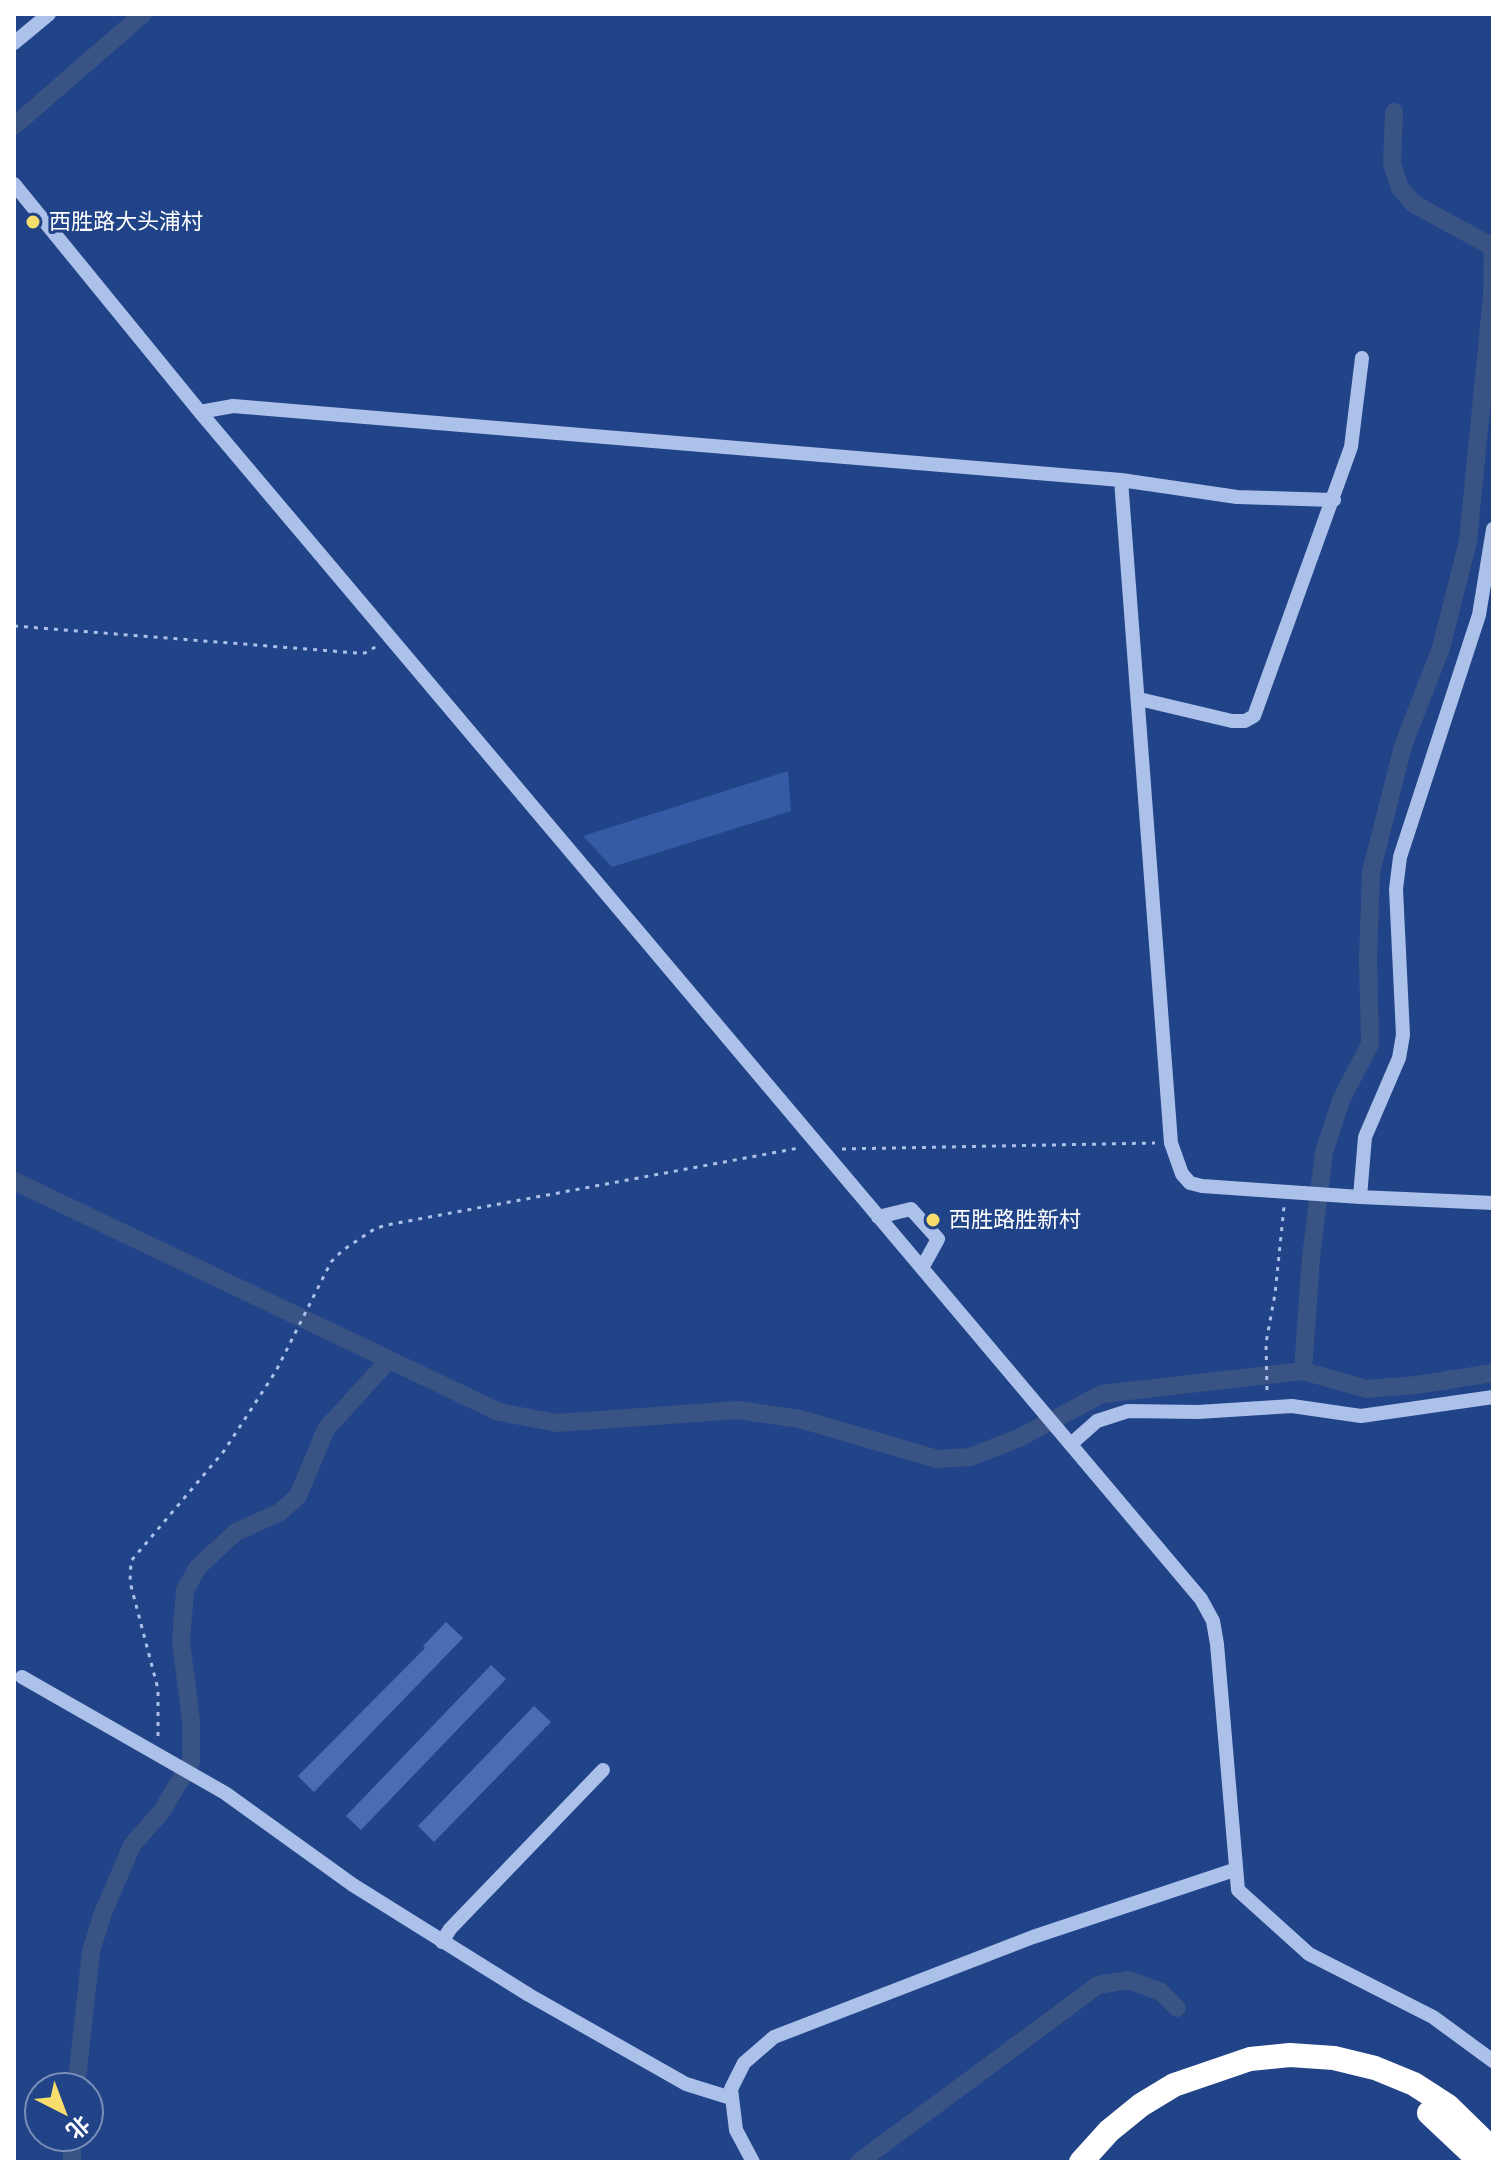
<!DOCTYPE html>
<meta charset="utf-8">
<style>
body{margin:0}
#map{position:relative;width:1507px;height:2176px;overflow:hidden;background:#214388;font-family:Barlow,"Noto Sans SC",sans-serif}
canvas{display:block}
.frame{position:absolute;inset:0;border:16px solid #fff;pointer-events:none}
.north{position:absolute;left:24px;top:2072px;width:80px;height:80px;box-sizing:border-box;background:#214388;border:2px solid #7a8eb8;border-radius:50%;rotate:138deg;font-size:22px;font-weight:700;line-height:32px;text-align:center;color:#fff}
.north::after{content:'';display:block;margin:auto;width:28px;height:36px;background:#f6dd6e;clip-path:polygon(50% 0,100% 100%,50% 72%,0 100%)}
</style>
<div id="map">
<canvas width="1507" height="2176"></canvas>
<div class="frame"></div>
<div class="north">北</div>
</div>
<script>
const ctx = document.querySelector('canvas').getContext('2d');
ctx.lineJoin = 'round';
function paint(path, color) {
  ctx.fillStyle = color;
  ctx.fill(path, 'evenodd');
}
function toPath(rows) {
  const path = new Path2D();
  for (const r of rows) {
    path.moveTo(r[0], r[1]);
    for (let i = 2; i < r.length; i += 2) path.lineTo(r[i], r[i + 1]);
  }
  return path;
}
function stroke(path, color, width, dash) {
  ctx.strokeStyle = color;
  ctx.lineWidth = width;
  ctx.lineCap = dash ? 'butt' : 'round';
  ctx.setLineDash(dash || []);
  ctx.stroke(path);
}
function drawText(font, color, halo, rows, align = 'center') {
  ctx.font = font + ' Barlow,"Noto Sans SC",sans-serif';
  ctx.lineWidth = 6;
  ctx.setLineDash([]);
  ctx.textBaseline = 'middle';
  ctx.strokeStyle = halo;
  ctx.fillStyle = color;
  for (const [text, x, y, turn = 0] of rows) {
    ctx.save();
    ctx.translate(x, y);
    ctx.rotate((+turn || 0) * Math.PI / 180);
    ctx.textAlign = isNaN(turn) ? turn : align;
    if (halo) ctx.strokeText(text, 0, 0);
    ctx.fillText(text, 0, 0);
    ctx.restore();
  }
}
const green = toPath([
 [788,771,791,811,612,867,583,836]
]);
const canal = toPath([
 [1394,112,1392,164,1400,188,1414,204,1491,246],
 [14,126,143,14],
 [14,1181,499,1412,557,1423,738,1410,800,1419,937,1459,970,1457,1019,1438,1102,1394,1303,1371,1367,1389,1416,1385,1493,1373],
 [1303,1371,1311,1257,1324,1152,1341,1100,1370,1044,1368,960,1371,872,1403,746,1441,648,1468,541,1492,296,1493,244],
 [76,2088,91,1951,103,1913,132,1845,162,1811,191,1762,191,1720,181,1642,185,1590,198,1567,236,1532,280,1512,298,1496,326,1429,387,1362],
 [72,2162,72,2136],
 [859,2162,1098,1985,1129,1980,1161,1992,1177,2008]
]);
const building = toPath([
 [446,1622,463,1638,314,1792,298,1776,425,1648,423,1646],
 [491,1665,506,1679,361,1830,346,1816],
 [534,1706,551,1722,434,1842,418,1826]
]);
const path = toPath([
 [14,626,357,653,365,653,377,646],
 [842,1149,1155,1143],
 [1267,1390,1266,1343,1275,1294,1284,1207],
 [158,1736,158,1689,130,1582,131,1561,224,1451,276,1371,331,1262,343,1250,376,1228,392,1224,799,1148]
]);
const minor = toPath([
 [14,43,49,14],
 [14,184,200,412,1201,1599,1213,1621,1217,1644,1238,1890,1309,1954,1433,2017,1493,2061],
 [200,412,233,406,1121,480,1237,497,1334,500],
 [1121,480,1171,1143,1182,1174,1190,1183,1202,1186,1360,1197,1365,1137,1399,1058,1403,1035,1396,889,1400,857,1479,615,1493,529],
 [1139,699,1232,721,1245,721,1254,716,1351,447,1362,358],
 [1360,1197,1493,1203],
 [878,1217,911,1209,938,1239,922,1268],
 [1071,1444,1097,1421,1128,1411,1198,1412,1292,1406,1361,1416,1493,1397],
 [22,1677,225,1793,353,1885,529,1995,686,2084,731,2098],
 [442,1942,450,1929,603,1770],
 [753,2162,736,2130,731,2089,744,2063,774,2037,1033,1937,1234,1870]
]);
const highway = toPath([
 [1429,2113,1481,2162],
 [1081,2162,1109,2131,1141,2105,1174,2085,1250,2059,1290,2055,1334,2058,1375,2068,1414,2084,1448,2106,1493,2150]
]);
const markers = [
 [33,222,8,"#f6dd6e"],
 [933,1220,8,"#f6dd6e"]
];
const poiNames = [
 ["西胜路大头浦村",49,222],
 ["西胜路胜新村",949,1220]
];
paint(green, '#355ba5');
stroke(canal, '#3a5385', 18);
paint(building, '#4a6cb0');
stroke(path, '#acc1ea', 3, [4, 6]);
stroke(minor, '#acc1ea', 14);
stroke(highway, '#fff', 24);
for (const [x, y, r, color] of markers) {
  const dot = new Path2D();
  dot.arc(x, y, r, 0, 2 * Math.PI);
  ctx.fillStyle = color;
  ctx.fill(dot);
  stroke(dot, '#214388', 3);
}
drawText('22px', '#fff', '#214388', poiNames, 'left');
</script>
